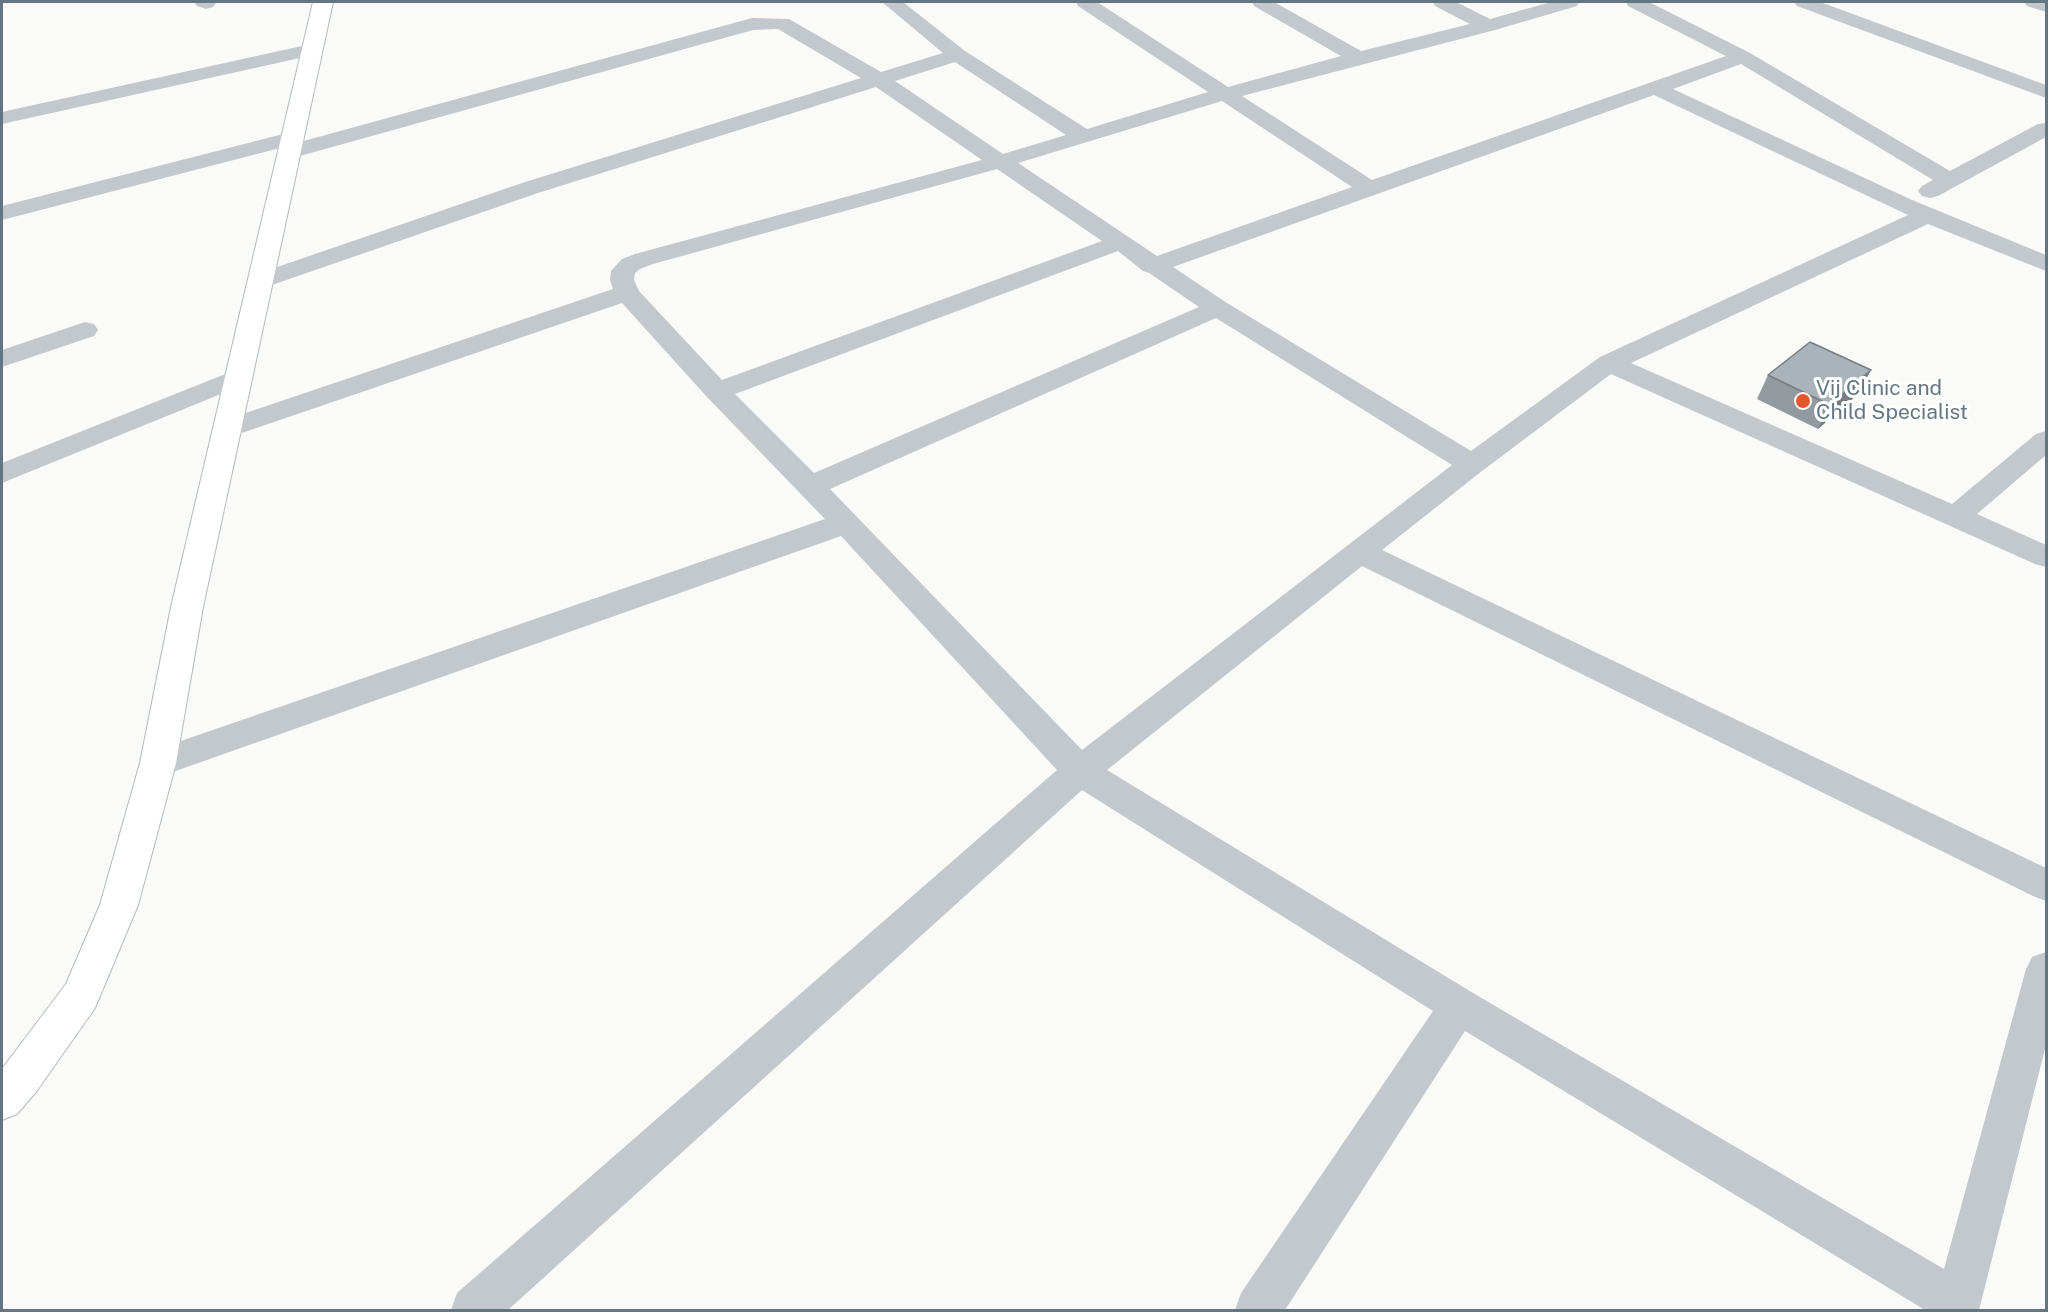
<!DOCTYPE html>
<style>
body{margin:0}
#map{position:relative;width:2048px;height:1312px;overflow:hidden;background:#fafaf8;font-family:"Public Sans",sans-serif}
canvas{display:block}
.frame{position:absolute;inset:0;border:3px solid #657683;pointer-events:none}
</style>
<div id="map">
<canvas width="2048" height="1312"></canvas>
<div class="frame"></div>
</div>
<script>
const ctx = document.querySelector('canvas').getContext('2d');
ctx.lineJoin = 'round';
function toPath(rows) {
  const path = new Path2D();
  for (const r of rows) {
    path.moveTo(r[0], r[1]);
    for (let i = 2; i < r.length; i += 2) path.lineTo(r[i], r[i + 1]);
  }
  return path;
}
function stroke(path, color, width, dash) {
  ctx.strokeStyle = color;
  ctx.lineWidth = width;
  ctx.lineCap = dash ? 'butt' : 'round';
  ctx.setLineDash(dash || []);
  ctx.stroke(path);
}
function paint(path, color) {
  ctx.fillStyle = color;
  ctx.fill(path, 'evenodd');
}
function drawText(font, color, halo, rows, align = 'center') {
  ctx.font = font + ' "Public Sans",sans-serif';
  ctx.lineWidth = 6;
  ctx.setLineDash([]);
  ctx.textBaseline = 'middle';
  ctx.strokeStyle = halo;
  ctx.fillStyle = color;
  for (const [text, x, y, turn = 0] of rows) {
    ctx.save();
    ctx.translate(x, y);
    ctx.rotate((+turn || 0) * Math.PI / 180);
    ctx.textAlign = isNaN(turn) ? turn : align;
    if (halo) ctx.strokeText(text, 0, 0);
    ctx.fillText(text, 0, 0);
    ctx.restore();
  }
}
const street = toPath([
 [194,2,214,2,216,3,213,7,206,9,197,6,194,2],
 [882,2,903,2,965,51,1087,129,1208,92,1078,6,1076,2,1097,2,1228,87,1341,56,1254,6,1252,2,1274,2,1361,51,1470,24,1435,6,1433,2,1456,2,1490,19,1551,2,1579,2,1577,6,1495,30,1242,96,1372,180,1726,56,1628,6,1626,2,1649,2,1750,53,1950,171,2038,124,2046,123,2046,137,1938,196,1930,198,1922,196,1918,191,1922,186,1933,180,1741,64,1673,89,1912,200,2046,255,2046,271,1928,224,1631,363,1952,504,2036,434,2046,431,2046,455,1977,514,2046,545,2046,567,2035,564,1611,374,1482,471,1382,550,2046,868,2046,901,2033,896,1362,566,1107,770,1473,993,1944,1269,2026,969,2032,957,2046,952,2046,1045,1979,1310,1925,1310,1465,1031,1285,1310,1235,1310,1241,1293,1433,1011,1082,790,508,1310,451,1310,457,1293,1057,770,841,536,170,773,158,777,146,773,140,763,146,753,825,519,707,397,622,303,236,435,226,438,216,435,212,429,216,423,613,289,610,280,611,271,622,259,635,254,982,160,876,87,538,193,269,286,260,288,251,286,248,281,251,276,522,183,861,78,778,29,753,30,289,159,281,157,278,152,280,148,2,220,2,206,291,132,299,134,302,139,300,142,752,18,789,19,881,72,943,53,882,2],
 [955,62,1066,135,1003,154,895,81,955,62],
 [1654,95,1908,215,1600,357,1471,451,1227,303,1173,267,1654,95],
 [1222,101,1352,187,1157,256,1018,163,1222,101],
 [997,169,1102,241,722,380,639,291,634,280,635,273,640,269,653,264,997,169],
 [1118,251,1143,271,1149,273,1199,307,814,473,735,394,1118,251],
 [1216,318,1452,465,1082,750,830,489,1216,318],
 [1794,2,1820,2,2046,85,2046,98,1797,6,1794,2],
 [2024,2,2046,2,2046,12,2027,6,2024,2],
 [311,44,318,46,321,50,318,54,2,124,2,112,311,44],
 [85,322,94,324,98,330,94,336,2,367,2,350,85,322],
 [238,369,248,371,252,377,248,383,2,483,2,463,238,369]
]);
const secondary = toPath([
 [313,2,333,2,203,607,176,763,138,905,95,1008,36,1092,17,1114,2,1120,2,1069,66,984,100,905,140,763,171,607,313,2]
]);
const wall = toPath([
 [1768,375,1858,394,1818,429,1757,399]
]);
const shadedWall = toPath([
 [1871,370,1858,394,1818,429,1830,405]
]);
const building = toPath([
 [1810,342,1871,370,1830,405,1768,375,1810,342]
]);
const markers = [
 [1803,401,8,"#e4572e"]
];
const poiNames = [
 ["Vij Clinic and",1816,389],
 ["Child Specialist",1816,413]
];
stroke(secondary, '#b3babf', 2);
paint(street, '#c3c8cc');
paint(secondary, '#fff');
paint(wall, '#929a9f');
paint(shadedWall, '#777d82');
paint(building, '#aab3b9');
stroke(building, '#777d82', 1.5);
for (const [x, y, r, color] of markers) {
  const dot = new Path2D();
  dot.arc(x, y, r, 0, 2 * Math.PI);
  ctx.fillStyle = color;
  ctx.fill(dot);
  stroke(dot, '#fff', 2);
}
drawText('21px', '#657683', '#fff', poiNames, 'left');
</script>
